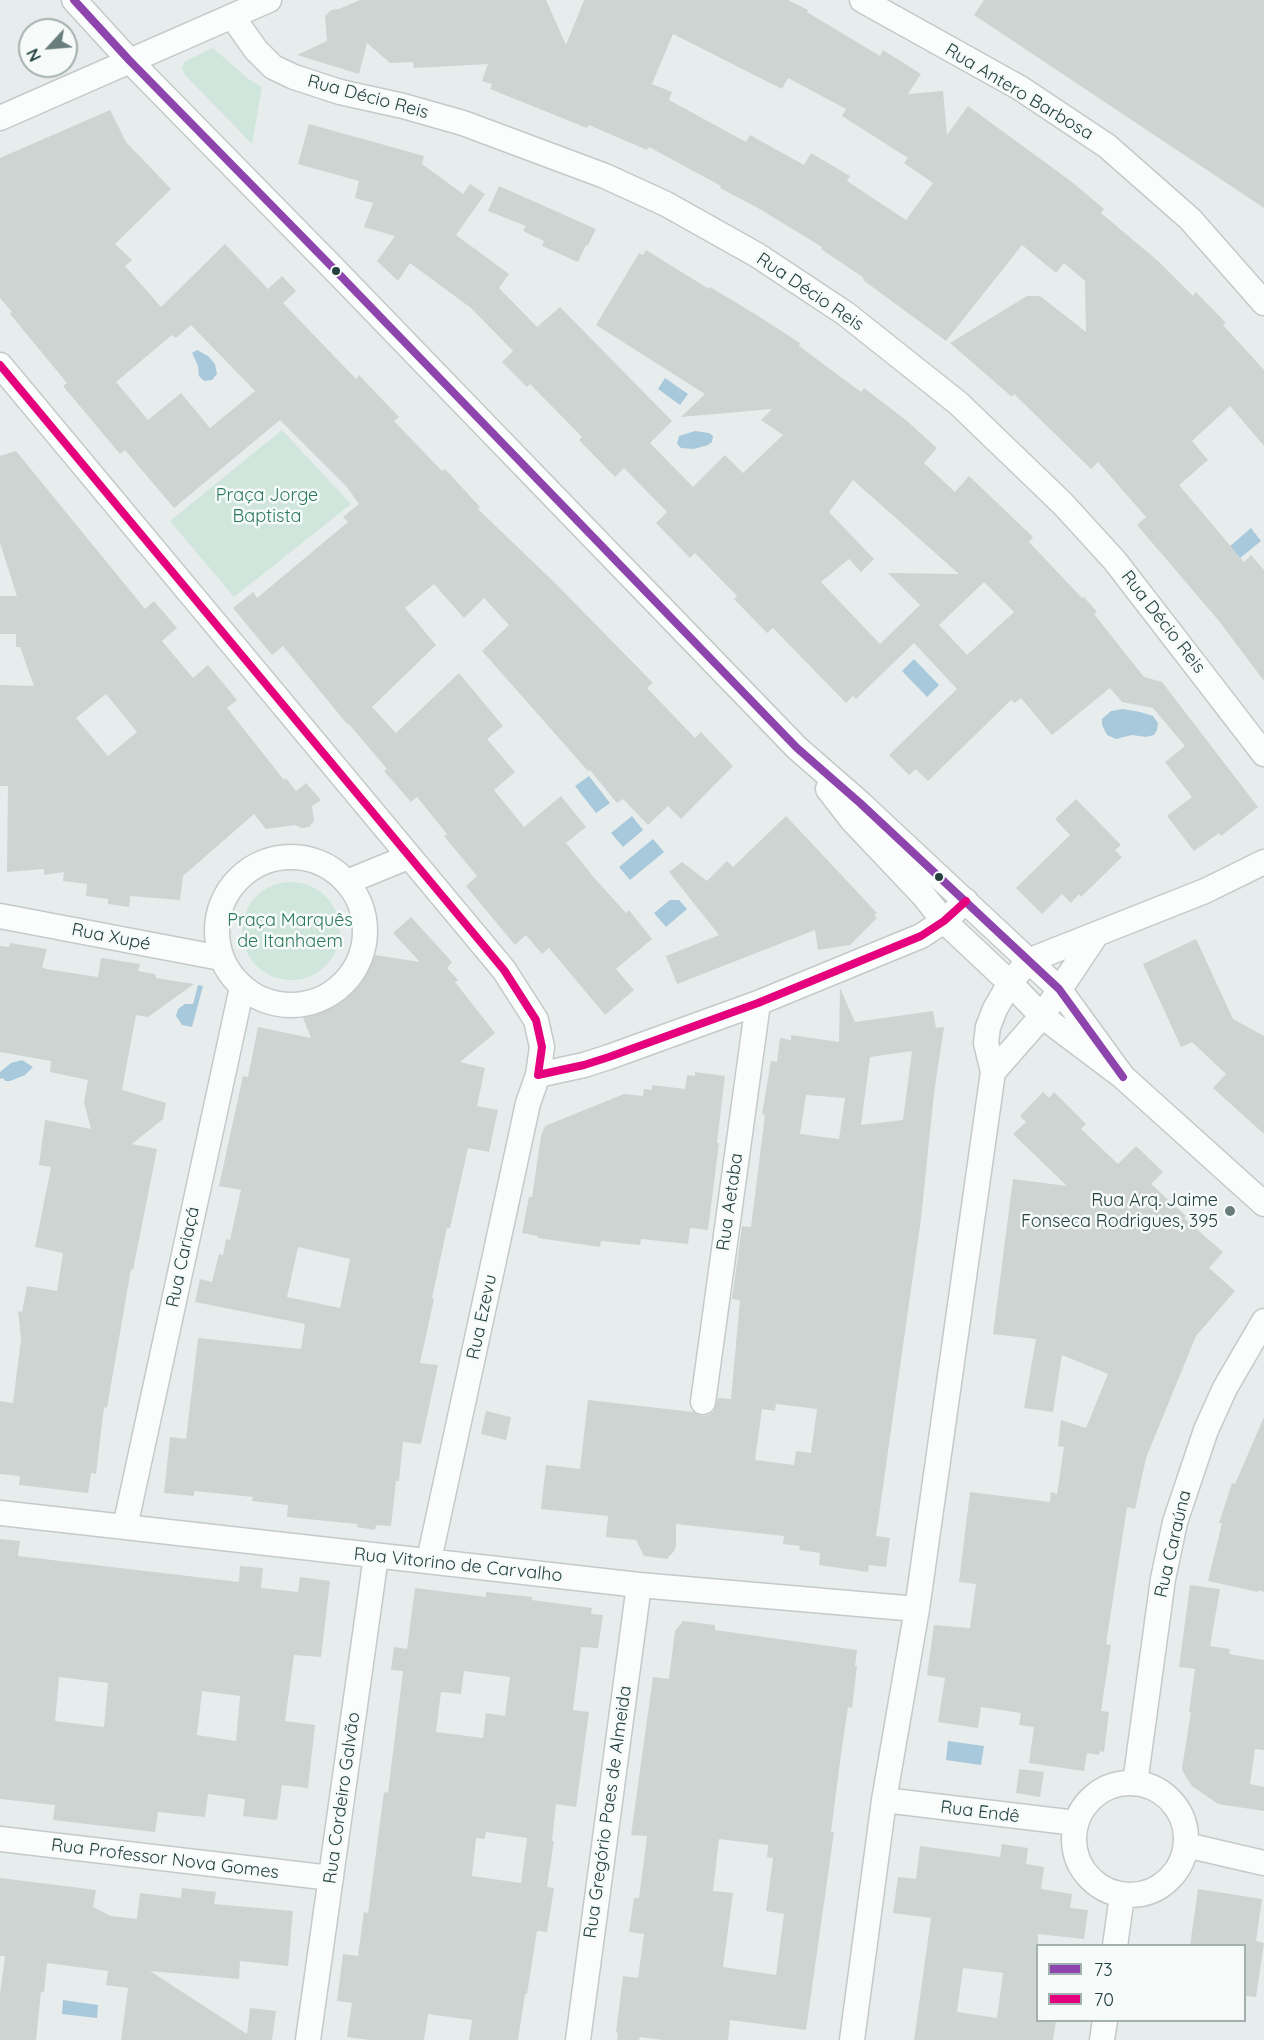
<!DOCTYPE html>
<meta charset="utf-8">
<style>
body{margin:0}
#map{position:relative;width:1264px;height:2040px;overflow:hidden;background:#e7edec;font-family:Quicksand,sans-serif}
canvas{display:block}
.legend{position:absolute;left:1036px;top:1944px;width:210px;height:78px;box-sizing:border-box;background:#f6fbf9;border:2px solid #a2b1af;margin:0;padding:8px 10px;list-style:none;font-size:18px;color:#244140}
.legend li{display:flex;align-items:center;gap:12px;height:30px}
.legend b{width:30px;border:2px solid #a2b1af}
.north{position:absolute;left:18px;top:18px;width:60px;height:60px;box-sizing:border-box;background:#f6fbf9;border:2px solid #a2b1af;border-radius:50%;rotate:244deg;font-size:16px;font-weight:700;line-height:24px;text-align:center;color:#244140}
.north::after{content:'';display:block;margin:auto;width:21px;height:27px;background:#687d7c;clip-path:polygon(50% 0,100% 100%,50% 72%,0 100%)}
</style>
<div id="map">
<canvas width="1264" height="2040"></canvas>
<ul class="legend">
<li><b style="height:8px;background:#8e44ad"></b>73</li>
<li><b style="height:8px;background:#e5007d"></b>70</li>
</ul>
<div class="north">N</div>
</div>
<script>
const ctx = document.querySelector('canvas').getContext('2d');
ctx.lineJoin = 'round';
function paint(path, color) {
  ctx.fillStyle = color;
  ctx.fill(path, 'evenodd');
}
function toPath(rows) {
  const path = new Path2D();
  for (const r of rows) {
    if (r.length === 3) {
      path.moveTo(r[0] + r[2], r[1]);
      path.arc(r[0], r[1], r[2], 0, 2 * Math.PI);
      continue;
    }
    path.moveTo(r[0], r[1]);
    for (let i = 2; i < r.length; i += 2) path.lineTo(r[i], r[i + 1]);
  }
  return path;
}
function stroke(path, color, width, dash) {
  ctx.strokeStyle = color;
  ctx.lineWidth = width;
  ctx.lineCap = dash ? 'butt' : 'round';
  ctx.setLineDash(dash || []);
  ctx.stroke(path);
}
function drawText(font, color, halo, rows, align = 'center') {
  ctx.font = font + ' Quicksand,sans-serif';
  ctx.lineWidth = 5;
  ctx.setLineDash([]);
  ctx.textBaseline = 'middle';
  ctx.strokeStyle = halo;
  ctx.fillStyle = color;
  for (const [text, x, y, turn = 0] of rows) {
    ctx.save();
    ctx.translate(x, y);
    ctx.rotate((+turn || 0) * Math.PI / 180);
    ctx.textAlign = isNaN(turn) ? turn : align;
    if (halo) ctx.strokeText(text, 0, 0);
    ctx.fillText(text, 0, 0);
    ctx.restore();
  }
}
const green = toPath([
 [213,48,247,78,262,87,252,144,185,75,182,68,184,62],
 [282,430,351,504,234,597,170,521],
 [291,931,49]
]);
const water = toPath([
 [197,350,208,356,215,364,217,374,212,380,204,381,199,376,198,366,192,353],
 [665,378,688,394,680,405,658,389],
 [695,431,709,433,713,436,712,442,708,445,694,449,681,448,677,444,679,436],
 [1251,528,1261,541,1239,559,1229,547],
 [914,659,939,685,927,697,902,671],
 [1123,709,1140,712,1153,716,1158,723,1157,730,1154,735,1146,737,1132,735,1116,739,1107,735,1102,725,1102,719,1111,711],
 [589,776,610,803,596,813,575,786],
 [632,816,643,830,623,847,611,833],
 [653,839,664,852,630,880,619,867],
 [670,900,679,900,687,909,666,927,654,913],
 [198,985,203,986,192,1027,182,1025,176,1016,178,1009,185,1004,193,1004],
 [22,1060,33,1067,25,1075,10,1081,5,1081,3,1078,0,1079,0,1072,11,1063],
 [948,1741,984,1746,981,1765,946,1760],
 [63,2000,98,2005,97,2018,62,2014]
]);
const building = toPath([
 [360,0,546,0,566,45,584,0,788,0,808,10,807,12,880,56,883,50,921,74,908,94,943,91,947,135,968,106,1072,182,1104,209,1101,213,1158,261,1193,296,1196,292,1226,323,1223,325,1264,370,1264,446,1230,406,1192,441,1208,460,1179,485,1244,562,1251,555,1264,570,1264,681,1219,621,1137,525,1146,517,1098,462,1091,469,1014,394,1012,397,950,343,1027,296,1040,296,1086,332,1085,281,1064,263,1056,273,1022,245,946,341,863,280,864,278,821,249,822,247,758,208,720,188,721,186,649,147,647,150,589,125,587,128,490,89,492,84,482,81,488,64,414,68,413,62,390,63,367,43,359,74,297,55,327,41,325,16,331,10,339,9],
 [673,34,782,89,788,78,846,109,842,116,908,158,904,163,933,183,906,220,847,181,850,176,811,153,804,165,750,135,746,142,669,100,672,92,652,84],
 [984,0,1264,0,1264,208,974,15],
 [110,110,126,142,171,189,115,244,132,260,125,266,161,307,225,244,268,289,282,276,296,291,283,303,356,379,359,375,399,417,394,421,442,471,445,469,480,507,478,509,556,584,653,683,647,688,695,738,701,732,733,766,681,819,668,806,648,825,623,799,617,803,590,770,588,771,482,651,509,625,484,598,464,618,434,584,405,608,436,645,372,707,396,733,459,673,503,726,487,739,515,772,494,790,524,827,561,796,586,827,566,843,596,880,626,913,629,910,652,939,616,969,634,990,605,1015,549,948,542,954,526,935,515,945,466,886,477,876,444,836,447,834,417,797,411,802,384,771,387,769,348,723,347,724,283,646,272,655,233,608,253,592,257,598,348,522,343,517,359,504,346,486,280,420,174,508,125,450,120,454,63,386,67,383,10,314,12,312,0,298,0,158],
 [191,325,255,391,210,428,181,393,148,420,116,382,172,335,176,338],
 [309,124,424,156,422,164,463,194,470,184,485,194,456,235,509,274,499,288,537,327,560,307,672,421,650,443,693,487,725,455,743,473,783,435,761,420,772,409,681,417,705,394,596,325,639,253,643,255,646,250,709,289,710,287,755,314,800,343,799,346,861,392,864,388,907,421,937,448,924,463,955,492,969,476,1033,537,1029,542,1082,598,1084,597,1097,612,1094,614,1144,677,1162,682,1258,807,1221,836,1219,833,1194,851,1167,816,1192,797,1165,762,1185,746,1153,708,1122,702,1110,688,1052,735,1021,698,1015,703,1011,700,928,781,916,769,909,775,889,755,957,689,914,643,856,699,853,696,846,703,773,628,767,633,734,599,737,596,695,553,690,558,656,523,667,512,624,468,615,477,579,440,582,437,530,384,527,387,502,362,513,351,471,308,410,263,398,281,377,261,395,236,364,227,373,203,355,198,359,181,298,164],
 [853,480,959,574,888,573,920,605,880,644,821,582,849,559,861,572,874,559,829,512],
 [984,582,1014,612,967,655,939,625],
 [499,186,596,229,588,245,586,245,578,262,542,246,544,241,523,231,526,226,488,211],
 [16,451,145,609,154,601,177,628,162,641,193,678,208,665,237,700,227,708,284,780,286,778,296,791,306,783,321,800,312,806,314,821,309,827,302,828,295,825,266,829,254,814,183,876,180,900,130,896,129,907,108,904,108,899,86,896,87,884,63,881,64,872,44,875,44,869,7,872,8,786,0,786,0,685,34,686,20,647,16,647,16,634,0,634,0,596,17,596,0,543,0,456],
 [106,694,137,732,108,756,76,718],
 [1076,799,1121,845,1115,850,1122,857,1081,897,1079,894,1071,903,1062,894,1042,914,1016,888,1070,835,1055,819],
 [786,816,877,913,874,915,877,918,850,945,818,950,815,930,677,984,666,956,719,935,669,872,682,862,707,881,727,861,733,867],
 [411,917,452,962,447,968,458,980,455,982,495,1033,460,1062,485,1068,477,1106,498,1110,489,1152,468,1148,450,1228,447,1228,432,1298,434,1299,420,1363,438,1365,421,1444,403,1442,399,1481,396,1481,391,1526,376,1525,375,1530,357,1527,357,1524,287,1517,288,1505,252,1501,253,1497,194,1491,194,1496,164,1493,170,1437,186,1439,198,1338,301,1349,305,1324,195,1302,200,1279,212,1282,219,1254,223,1255,226,1239,230,1240,241,1190,219,1186,243,1076,248,1077,258,1027,311,1038,303,1018,355,989,367,972,375,955,420,962,393,933],
 [298,1247,350,1259,340,1308,287,1297],
 [1196,939,1233,1019,1264,1036,1264,1134,1213,1088,1226,1074,1192,1042,1181,1047,1143,964],
 [10,943,47,949,42,967,46,969,98,977,101,958,140,964,138,971,155,974,156,978,194,984,148,1017,136,1015,122,1090,166,1103,163,1119,132,1144,157,1149,133,1270,131,1269,107,1408,104,1407,96,1474,91,1473,88,1493,19,1485,20,1476,0,1474,0,1401,13,1403,21,1339,18,1311,22,1312,27,1286,57,1291,63,1253,35,1247,51,1167,39,1165,45,1120,91,1129,84,1102,88,1080,50,1072,51,1061,0,1052,0,946,9,947],
 [840,988,855,1022,933,1011,936,1028,944,1027,934,1093,921,1219,876,1536,890,1538,886,1567,869,1565,868,1572,819,1565,820,1553,799,1550,800,1546,783,1544,784,1536,676,1524,676,1546,674,1551,667,1559,644,1556,636,1540,606,1537,608,1516,541,1509,546,1465,580,1469,588,1400,693,1412,702,1416,709,1415,714,1411,718,1398,731,1399,740,1300,732,1299,742,1226,751,1227,765,1115,762,1114,771,1061,777,1062,780,1038,791,1040,791,1035,839,1042],
 [912,1051,903,1120,861,1125,870,1057],
 [806,1095,845,1098,839,1139,800,1134],
 [776,1404,817,1409,811,1453,796,1451,794,1465,755,1460,762,1409,775,1411],
 [695,1072,725,1076,717,1143,719,1143,708,1230,690,1228,688,1244,641,1239,640,1245,601,1241,600,1247,538,1238,538,1236,522,1233,529,1197,532,1197,541,1136,545,1126,624,1094,643,1096,644,1089,652,1090,652,1085,685,1089,687,1075,695,1076],
 [1043,1092,1049,1098,1054,1092,1086,1124,1081,1129,1118,1164,1136,1146,1163,1172,1151,1184,1186,1216,1184,1218,1223,1252,1209,1268,1235,1291,1196,1336,1146,1458,1135,1509,1127,1507,1106,1644,1111,1645,1101,1711,1109,1712,1104,1752,1100,1751,1099,1755,1087,1753,1084,1771,1029,1763,1034,1727,1019,1725,1021,1713,981,1707,978,1728,938,1722,945,1678,927,1675,934,1625,970,1628,976,1584,959,1582,970,1492,1050,1502,1051,1492,1057,1494,1064,1447,1058,1446,1061,1420,1086,1428,1108,1374,1062,1355,1053,1412,1024,1408,1036,1339,993,1334,1013,1179,1067,1186,1013,1134,1026,1122,1020,1116],
 [486,1411,511,1417,506,1440,481,1434],
 [1264,1417,1264,1592,1258,1590,1258,1592,1208,1581,1222,1523,1219,1523,1232,1483,1235,1484],
 [0,1539,20,1541,18,1556,239,1582,240,1566,263,1568,261,1588,298,1592,300,1577,330,1581,321,1657,294,1655,285,1721,315,1725,308,1788,282,1785,277,1820,243,1816,245,1799,208,1794,205,1817,158,1812,155,1832,53,1820,55,1805,0,1799],
 [59,1677,108,1683,104,1727,55,1721],
 [202,1691,240,1696,236,1741,197,1735],
 [1190,1585,1220,1589,1210,1646,1230,1649,1229,1654,1264,1660,1264,1750,1255,1749,1250,1784,1264,1787,1264,1811,1218,1804,1192,1786,1183,1772,1182,1768,1191,1712,1189,1712,1195,1669,1179,1667],
 [415,1588,486,1597,486,1592,532,1597,532,1600,592,1608,591,1614,603,1615,598,1648,581,1647,573,1710,589,1712,576,1807,556,1804,552,1841,554,1841,547,1887,554,1888,547,1932,537,1931,527,1994,525,1994,518,2040,469,2040,472,2020,428,2014,424,2040,369,2040,347,2037,352,2003,337,2001,343,1954,358,1956,364,1912,368,1913,384,1792,388,1793,403,1671,391,1670,394,1647,407,1649],
 [464,1671,510,1677,505,1716,486,1713,483,1738,436,1732,441,1692,461,1694],
 [486,1832,527,1838,521,1883,472,1876,476,1838,485,1839],
 [683,1621,715,1625,715,1630,857,1650,855,1666,857,1666,852,1708,848,1707,841,1754,831,1832,834,1832,806,2030,730,2020,728,2040,663,2040,640,2037,639,2040,617,2040,618,2033,616,2032,623,1976,638,1978,644,1934,629,1932,634,1898,639,1898,647,1836,631,1835,653,1677,669,1679,675,1631],
 [719,1839,768,1845,767,1857,773,1858,766,1911,784,1914,776,1975,723,1967,733,1893,713,1891],
 [1019,1769,1044,1772,1040,1797,1016,1793],
 [1002,1844,1028,1848,1026,1864,1044,1867,1041,1889,1072,1894,1070,1908,1088,1910,1084,1939,1038,1934,1038,2020,1056,2020,1053,2040,914,2040,931,1918,893,1913,898,1877,916,1879,920,1846,1000,1857],
 [963,1968,1003,1973,997,2018,957,2012],
 [0,1878,96,1890,93,1907,111,1916,137,1919,140,1893,181,1898,182,1888,216,1892,214,1904,293,1911,288,1966,240,1961,239,1979,150,1971,247,2034,250,2008,276,2011,272,2040,121,2040,128,1988,106,1985,108,1971,47,1963,44,1992,41,1992,36,2040,0,2040,0,1994,5,1956,0,1956],
 [1198,1889,1262,1899,1256,1941,1264,1943,1256,1997,1245,1996,1245,1946,1190,1946]
]);
const minor = toPath([
 [74,0,129,60,335,270,797,748,860,803,1059,989,1123,1077],
 [862,0,1020,88,1107,146,1190,219,1264,303],
 [232,16,256,50,273,67,294,77,340,92,403,106,463,123,605,176,666,204,757,255,846,314,958,403,1063,504,1115,561,1264,754],
 [0,118,269,0],
 [0,365,504,970,536,1020,542,1047,538,1075,584,1065,609,1057,758,1003,921,936,944,921,966,901],
 [828,789,852,820,923,895,944,921,1010,983,1042,1016,1123,1077,1264,1204],
 [291,931,74],
 [347,882,408,857],
 [0,916,221,958],
 [993,1072,1042,1016,1096,935],
 [703,1402,758,1003],
 [0,1513,639,1585,917,1609],
 [125,1527,242,987],
 [429,1560,528,1103,538,1075],
 [1135,1783,1163,1579,1175,1522,1206,1430,1225,1388,1264,1321],
 [1130,1839,56],
 [884,1800,1076,1823],
 [0,1839,331,1878],
 [1186,1845,1264,1863],
 [1115,1946,1122,1895],
 [308,2040,376,1556],
 [578,2040,639,1585],
 [852,2040,884,1800,917,1609,993,1072,986,1043,988,1027,995,1009,1010,983,1028,961,1205,891,1264,862],
 [1102,2040,1105,2020]
]);
const bus1 = toPath([
 [74,0,129,60,335,270,797,748,860,803,1059,989,1123,1077]
]);
const bus2 = toPath([
 [0,365,504,970,536,1020,542,1047,538,1075,584,1065,609,1057,758,1003,921,936,944,921,966,901]
]);
const markers = [
 [336,271,5,"#244140"],
 [939,877,5,"#244140"],
 [1230,1211,6,"#687d7c"]
];
const streetNames = [
 ["Rua Antero Barbosa",1019,92,31],
 ["Rua Décio Reis",368,97,15],
 ["Rua Décio Reis",810,292,34],
 ["Rua Décio Reis",1163,622,52],
 ["Rua Xupé",111,937,11],
 ["Rua Aetaba",730,1202,-82],
 ["Rua Cariaçá",183,1257,-78],
 ["Rua Ezevu",482,1317,-78],
 ["Rua Caraúna",1173,1544,-77],
 ["Rua Vitorino de Carvalho",458,1565,6],
 ["Rua Cordeiro Galvão",342,1798,-82],
 ["Rua Gregório Paes de Almeida",608,1812,-82],
 ["Rua Endê",980,1812,7],
 ["Rua Professor Nova Gomes",165,1859,7]
];
const parkNames = [
 ["Praça Jorge",267,496],
 ["Baptista",267,517],
 ["Praça Marquês",290,921],
 ["de Itanhaem",290,942]
];
const poiNames = [
 ["Rua Arq. Jaime",1218,1201],
 ["Fonseca Rodrigues, 395",1218,1222]
];
paint(green, '#d0e6dc');
paint(water, '#a8c9db');
paint(building, '#ced4d2');
stroke(minor, '#c4cac9', 27);
stroke(minor, '#fbfcfc', 24);
stroke(bus1, '#8e44ad', 8);
stroke(bus2, '#e5007d', 8);
for (const [x, y, r, color] of markers) {
  const dot = new Path2D();
  dot.arc(x, y, r, 0, 2 * Math.PI);
  ctx.fillStyle = color;
  ctx.fill(dot);
  stroke(dot, '#f6fbf9', 2);
}
drawText('18px', '#244140', '#f6fbf9', streetNames);
drawText('18px', '#2c7a5b', '#f6fbf9', parkNames);
drawText('18px', '#244140', '#f6fbf9', poiNames, 'right');
</script>
